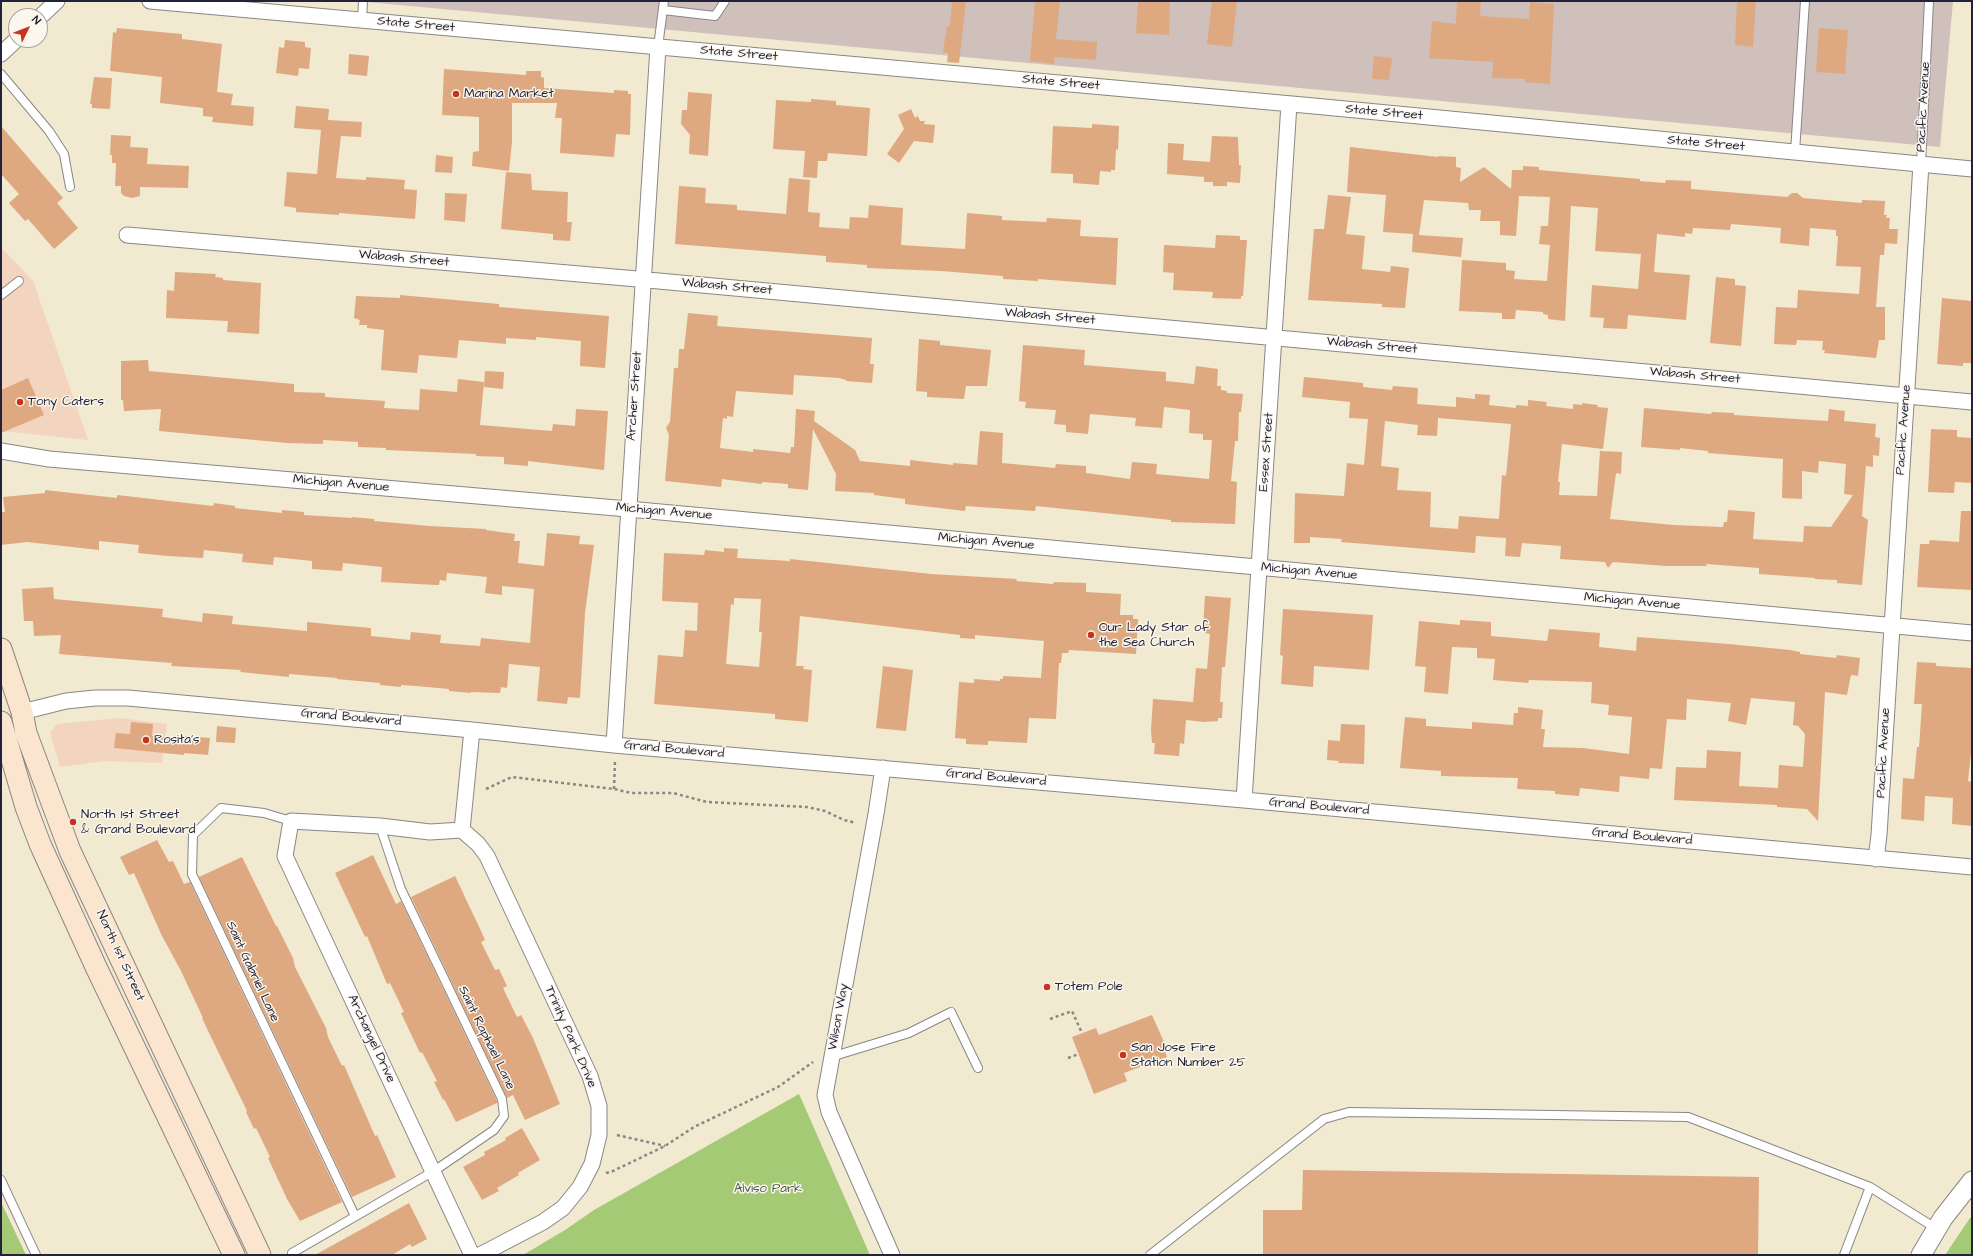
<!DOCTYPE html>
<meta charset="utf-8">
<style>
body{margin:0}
#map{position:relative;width:1973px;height:1256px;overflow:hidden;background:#f1e9d0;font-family:"Architects Daughter",sans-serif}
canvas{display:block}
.frame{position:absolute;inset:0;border:2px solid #22223b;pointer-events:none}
.north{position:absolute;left:8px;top:8px;width:40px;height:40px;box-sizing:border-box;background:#fbf7ec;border:1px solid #a4a2a5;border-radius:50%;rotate:47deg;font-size:11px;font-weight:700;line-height:16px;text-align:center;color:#22223b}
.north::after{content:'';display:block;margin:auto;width:14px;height:18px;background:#c8321e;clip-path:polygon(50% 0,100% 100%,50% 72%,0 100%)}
</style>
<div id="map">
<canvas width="1973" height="1256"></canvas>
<div class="frame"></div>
<div class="north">N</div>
</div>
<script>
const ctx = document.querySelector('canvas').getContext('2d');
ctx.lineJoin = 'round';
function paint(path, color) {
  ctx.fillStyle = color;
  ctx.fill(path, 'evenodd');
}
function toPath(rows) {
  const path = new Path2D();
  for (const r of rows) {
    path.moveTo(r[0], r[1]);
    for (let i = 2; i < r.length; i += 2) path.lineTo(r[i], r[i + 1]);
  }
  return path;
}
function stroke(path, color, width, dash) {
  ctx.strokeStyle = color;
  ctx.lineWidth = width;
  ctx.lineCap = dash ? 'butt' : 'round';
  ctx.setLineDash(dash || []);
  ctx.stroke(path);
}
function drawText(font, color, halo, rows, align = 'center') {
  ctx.font = font + ' "Architects Daughter",sans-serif';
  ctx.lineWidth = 3;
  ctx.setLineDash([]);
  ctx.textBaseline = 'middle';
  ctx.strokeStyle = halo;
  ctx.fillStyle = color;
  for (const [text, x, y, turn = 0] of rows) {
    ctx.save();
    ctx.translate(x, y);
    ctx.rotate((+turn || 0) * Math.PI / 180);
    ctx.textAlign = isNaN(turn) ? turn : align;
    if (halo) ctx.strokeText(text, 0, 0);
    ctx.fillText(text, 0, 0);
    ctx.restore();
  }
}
const built = toPath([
 [1,247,33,281,88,440,1,431],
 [119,718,167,724,162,763,105,761,60,767,50,733,57,724]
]);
const industrial = toPath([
 [356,1,1953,1,1940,147]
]);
const green = toPath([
 [799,1094,870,1255,523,1255,565,1230,594,1210],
 [1,1202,26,1255,1,1255],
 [1972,1217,1972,1255,1945,1255,1970,1218]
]);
const building = toPath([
 [952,1,966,1,959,63,947,62,948,53,943,52,947,26,950,26],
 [1035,1,1060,1,1056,39,1097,42,1096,60,1055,57,1054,64,1030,61],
 [1138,1,1170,2,1169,35,1136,33],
 [1212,1,1237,1,1232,47,1207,44],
 [1457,1,1481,1,1480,16,1529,19,1530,2,1554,4,1550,84,1525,82,1525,79,1492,78,1493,62,1429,58,1432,21,1456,24],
 [1737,1,1756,1,1753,47,1735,45],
 [117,28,182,34,182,39,222,44,217,92,233,94,231,105,254,107,253,126,212,122,213,117,203,116,203,108,160,103,162,77,110,71,113,32,116,33],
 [1819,28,1848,30,1845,74,1816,72],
 [285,40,305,42,305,47,311,48,309,69,299,68,298,76,276,73,279,47,284,48],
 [349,54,369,56,367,76,348,74],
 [1374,56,1392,58,1389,80,1372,79],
 [444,69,526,75,526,71,541,71,541,77,544,78,544,88,614,93,614,90,628,91,628,94,631,94,630,135,616,134,614,157,560,153,562,118,555,118,557,103,512,103,512,142,509,171,472,166,473,152,479,151,479,117,442,115],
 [94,77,112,78,110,109,92,108,92,104,90,104],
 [688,92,712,94,708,156,689,154,690,135,681,124,682,110,687,110],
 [811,99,836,101,836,105,870,108,867,156,828,153,827,161,818,161,817,178,803,177,805,151,773,149,776,100,811,102],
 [296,106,329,109,328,120,362,122,361,137,341,136,336,178,366,180,366,177,405,180,404,189,417,190,415,219,339,213,339,215,296,212,296,208,284,206,287,172,317,174,321,130,294,128],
 [911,109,915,118,918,116,920,121,925,121,924,124,935,125,933,143,914,141,899,163,887,154,904,129,898,115],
 [1092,124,1119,126,1118,150,1116,149,1115,170,1111,170,1111,172,1100,171,1099,185,1073,183,1073,174,1051,173,1053,126,1092,128],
 [1,126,63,198,57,203,78,228,54,249,28,219,25,221,9,203,19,194,1,174],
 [111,135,131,136,130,147,148,148,147,164,189,166,188,188,140,187,140,196,132,198,124,196,121,193,121,186,115,186,116,163,112,163,112,155,110,155],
 [1212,136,1238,137,1239,165,1241,165,1240,183,1227,182,1227,186,1213,186,1213,182,1204,182,1204,177,1167,174,1168,143,1184,144,1183,160,1210,162],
 [1350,147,1438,157,1438,156,1456,157,1456,167,1461,168,1460,182,1484,167,1511,189,1512,170,1523,170,1523,166,1539,167,1539,170,1640,179,1640,181,1665,183,1666,180,1691,181,1691,189,1787,197,1792,193,1797,193,1803,198,1862,203,1862,200,1885,201,1884,215,1887,215,1886,218,1890,218,1889,229,1898,229,1897,244,1885,243,1884,255,1880,255,1876,307,1885,307,1885,340,1879,340,1876,358,1824,353,1825,350,1822,350,1823,341,1797,340,1796,345,1774,344,1776,307,1797,308,1798,290,1859,294,1861,267,1836,266,1838,236,1836,236,1836,230,1810,228,1809,246,1780,243,1781,228,1731,224,1730,230,1693,228,1692,234,1685,233,1685,237,1657,234,1654,272,1690,275,1686,320,1628,315,1627,329,1603,328,1604,318,1590,317,1592,285,1638,289,1641,254,1595,251,1598,208,1571,206,1565,321,1548,319,1548,315,1543,314,1543,312,1516,310,1515,319,1502,319,1502,313,1459,311,1462,260,1506,263,1506,270,1515,271,1514,279,1547,281,1550,245,1539,244,1541,226,1548,226,1550,197,1519,196,1516,236,1500,235,1500,221,1480,221,1481,210,1469,210,1468,203,1424,200,1419,235,1463,238,1461,257,1412,252,1413,234,1383,232,1386,195,1347,192],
 [436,155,453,157,452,173,435,172],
 [506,172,531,174,532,190,568,192,567,222,572,222,570,241,553,240,553,234,501,229],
 [789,178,810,180,808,212,820,213,819,227,849,229,850,217,868,218,869,205,903,208,901,245,965,249,967,213,1002,216,1002,220,1046,222,1047,218,1081,220,1080,236,1118,238,1116,285,1038,279,1038,281,1003,279,1003,276,941,271,867,268,867,265,826,262,826,256,675,244,679,186,706,188,705,203,737,205,737,210,786,214],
 [445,193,467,194,465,222,444,220],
 [1328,195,1351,197,1346,234,1365,236,1362,269,1390,272,1391,266,1409,268,1405,308,1382,307,1382,304,1308,300,1314,229,1324,229],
 [1216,235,1240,236,1240,240,1247,240,1243,296,1241,296,1241,299,1212,298,1213,292,1173,290,1174,273,1163,272,1164,245,1215,248],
 [175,272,216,274,215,277,223,278,223,280,261,283,259,334,227,332,228,321,166,318,167,290,174,291],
 [1716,277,1735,279,1735,285,1746,286,1741,346,1710,343],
 [400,295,499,304,499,307,609,316,605,368,580,366,581,341,536,337,536,340,506,338,506,344,459,340,457,358,419,355,417,373,381,370,384,330,367,328,367,325,359,325,360,320,354,318,356,296,400,298],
 [1942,298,1972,301,1972,363,1963,363,1963,366,1937,364],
 [688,313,718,316,717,326,872,338,870,364,874,364,872,383,846,381,846,380,839,378,794,375,793,395,736,391,733,417,727,416,727,419,723,418,720,448,753,452,753,449,790,453,791,447,794,447,796,409,815,411,814,421,855,450,860,461,910,466,910,460,953,465,953,463,977,465,980,431,1003,433,1002,463,1055,468,1056,464,1086,466,1086,473,1130,479,1132,462,1157,464,1156,474,1209,479,1212,440,1203,440,1203,434,1189,433,1190,410,1164,407,1162,428,1135,426,1136,418,1090,414,1088,434,1066,432,1066,425,1054,424,1056,410,1025,408,1026,402,1019,401,1023,345,1085,350,1084,365,1166,372,1166,381,1194,384,1196,366,1218,369,1217,386,1221,386,1221,390,1227,391,1227,393,1243,394,1241,412,1239,412,1238,441,1235,441,1231,481,1237,482,1235,524,1171,522,1171,520,1036,506,1035,511,966,506,965,511,905,504,905,499,874,495,874,493,835,491,836,474,813,429,808,490,788,488,788,484,762,482,762,484,722,479,721,487,665,481,669,435,666,428,670,422,674,368,678,368,679,349,684,349],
 [919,339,940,341,940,345,991,350,987,386,966,386,964,399,927,397,927,392,916,391],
 [148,360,149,371,294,384,294,392,325,393,325,397,385,401,384,408,419,410,420,389,457,392,458,379,484,382,480,425,552,431,553,424,575,426,576,409,608,411,604,470,528,461,528,466,504,464,504,457,476,456,476,454,386,450,386,448,358,447,358,442,323,440,323,444,287,443,159,431,161,409,124,411,123,400,121,400,121,361],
 [485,371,504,372,503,389,484,387],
 [1304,377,1363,383,1363,387,1392,390,1393,386,1418,388,1417,404,1456,407,1456,397,1475,399,1475,394,1490,395,1489,405,1516,408,1516,405,1528,406,1528,400,1547,402,1546,406,1573,409,1573,404,1582,405,1582,403,1598,405,1597,407,1608,408,1603,449,1562,444,1558,482,1560,482,1559,495,1597,496,1600,451,1622,452,1621,474,1616,473,1610,519,1674,525,1723,527,1724,522,1727,522,1728,510,1755,512,1753,539,1803,542,1804,526,1831,527,1853,495,1844,494,1846,464,1819,461,1818,473,1802,471,1802,499,1782,498,1783,459,1708,453,1708,451,1680,448,1680,450,1641,447,1644,408,1711,414,1712,412,1734,413,1734,415,1828,421,1829,409,1845,411,1844,421,1876,424,1875,437,1880,438,1879,456,1873,455,1873,467,1866,466,1862,516,1868,520,1862,585,1837,583,1837,580,1815,579,1815,578,1759,574,1759,568,1706,564,1707,566,1666,566,1613,562,1608,568,1605,562,1560,559,1561,546,1522,543,1520,557,1505,556,1506,538,1476,536,1475,553,1341,542,1342,539,1310,537,1310,543,1294,543,1295,493,1344,496,1347,463,1364,465,1368,419,1349,418,1350,402,1302,397],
 [1438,418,1511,424,1506,476,1502,475,1499,519,1459,516,1458,529,1430,527,1431,492,1397,490,1399,468,1381,466,1385,421,1418,425,1417,435,1437,436],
 [28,378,44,415,1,433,1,390],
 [1931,429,1957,430,1957,437,1972,438,1972,483,1955,482,1954,493,1928,492],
 [45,490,117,498,117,495,213,506,214,503,235,506,235,508,282,513,282,510,304,512,304,515,352,518,352,517,374,519,374,521,430,526,486,529,486,530,515,534,514,541,520,541,518,563,544,566,547,533,580,536,579,544,594,545,585,613,580,698,568,697,567,704,537,701,540,667,509,664,507,688,501,687,500,693,471,692,470,693,449,691,449,689,416,686,401,685,401,687,380,685,380,683,337,679,337,678,289,674,289,677,240,672,241,670,171,666,172,663,59,654,61,635,34,636,33,621,24,621,22,589,53,587,54,599,163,609,162,617,202,622,203,613,233,616,232,624,307,631,307,622,337,625,371,628,371,636,410,640,411,632,441,635,440,643,480,646,481,638,530,643,534,589,502,586,502,595,485,593,487,577,447,573,446,581,440,580,439,585,436,585,381,582,382,567,343,563,342,571,312,569,312,561,274,557,273,565,242,562,243,554,204,550,203,558,168,556,138,553,139,545,99,541,99,550,27,542,1,545,1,512,5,512,3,497,45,493],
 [1961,511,1972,511,1972,590,1917,587,1920,544,1929,544,1930,540,1959,542],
 [724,548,738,549,737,558,790,561,790,559,931,574,1017,579,1016,581,1053,584,1054,582,1086,583,1086,592,1121,594,1120,615,1133,615,1133,619,1138,619,1136,654,1069,650,1068,653,1062,653,1061,663,1059,663,1056,719,1029,718,1027,743,988,741,988,745,966,744,966,739,955,738,959,682,974,683,974,679,1000,681,1000,679,1003,679,1003,676,1041,678,1044,641,975,635,975,639,960,638,960,635,800,616,796,666,804,666,803,669,812,670,808,722,775,719,775,714,654,704,658,655,683,657,685,630,697,631,698,603,662,601,664,553,704,555,705,550,724,552],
 [734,598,761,599,759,632,762,632,759,667,726,664,731,604,734,605],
 [1205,596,1231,598,1225,667,1222,667,1220,702,1223,702,1222,718,1218,718,1218,721,1204,722,1186,720,1184,744,1180,743,1179,756,1154,754,1155,743,1152,743,1151,731,1153,699,1193,702,1196,668,1207,669,1210,634,1205,633,1205,629,1203,629],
 [1283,609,1373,615,1369,670,1314,666,1313,687,1281,684,1283,656,1280,655],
 [1460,620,1491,622,1491,636,1547,641,1549,629,1600,633,1599,647,1636,651,1637,637,1729,644,1790,650,1800,652,1800,654,1836,658,1837,655,1860,658,1858,676,1851,675,1847,695,1825,692,1818,821,1807,809,1777,807,1777,805,1674,800,1676,767,1706,768,1707,750,1741,752,1739,786,1778,788,1779,765,1803,767,1805,734,1798,726,1793,725,1795,702,1751,698,1746,725,1728,721,1731,703,1687,699,1686,720,1667,719,1662,769,1650,768,1649,779,1620,776,1619,792,1580,788,1579,796,1555,794,1555,791,1517,789,1518,778,1441,776,1441,771,1400,768,1405,717,1426,719,1426,726,1472,729,1472,722,1513,725,1514,713,1518,713,1518,707,1543,710,1541,729,1545,729,1543,747,1583,748,1629,754,1632,717,1608,715,1609,705,1591,703,1592,682,1529,680,1528,683,1493,680,1495,659,1477,658,1477,648,1452,647,1448,694,1424,692,1426,667,1415,666,1419,621,1460,625],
 [1917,662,1936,663,1936,666,1972,668,1972,744,1968,781,1972,782,1972,826,1952,824,1953,798,1925,796,1924,821,1901,819,1903,778,1914,779,1917,747,1919,747,1922,704,1914,704],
 [883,666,913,670,906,731,876,728],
 [131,722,153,724,152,736,185,739,185,736,210,738,208,755,184,753,184,755,114,748,116,733,130,734],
 [1341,724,1365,725,1364,764,1338,763,1339,761,1327,760,1328,740,1340,741],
 [217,726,236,728,235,743,216,742],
 [157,840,169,862,173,861,184,884,190,882,342,1202,300,1221,287,1199,268,1158,270,1157,256,1128,254,1129,246,1112,247,1111,211,1037,202,1018,203,1018,181,971,161,934,134,873,129,875,120,857],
 [373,855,396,904,401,901,497,1101,497,1103,456,1122,444,1099,443,1100,434,1082,437,1081,422,1052,420,1053,401,1013,404,1012,390,983,387,984,367,936,365,937,335,873],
 [242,857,276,926,277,926,293,958,295,967,326,1028,328,1037,342,1066,344,1065,375,1136,377,1135,396,1177,352,1197,199,877],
 [455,876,481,931,485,940,481,942,495,970,499,969,507,986,503,988,517,1017,521,1015,533,1038,560,1104,525,1120,513,1095,507,1098,411,897],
 [1152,1015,1164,1042,1162,1043,1167,1057,1124,1073,1127,1081,1094,1094,1072,1037,1096,1028,1099,1035],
 [522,1128,540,1160,518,1173,519,1175,497,1188,499,1191,482,1200,463,1167,485,1155,484,1152,506,1140,505,1138],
 [1303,1170,1759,1177,1758,1255,1263,1255,1263,1210,1302,1210],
 [409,1203,427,1239,412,1247,410,1244,392,1255,315,1255]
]);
const path = toPath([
 [486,789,512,777,614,789,631,793,673,793,707,802,807,807,825,811,844,820,856,823],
 [614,789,615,760],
 [1050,1019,1072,1011,1082,1033],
 [1068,1058,1079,1054],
 [617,1135,665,1146],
 [606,1173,613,1171,665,1146,694,1127,778,1087,813,1062]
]);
const service = toPath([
 [663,10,715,16,725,1],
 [362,20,363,1],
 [658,47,664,1],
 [1,74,49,131,64,154,70,187],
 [1795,152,1805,1],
 [1921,164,1929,1],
 [1,295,19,281],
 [291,821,264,813,221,808,193,835,192,874,355,1216],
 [831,1057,909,1033,951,1012,978,1068],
 [1,1180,36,1255],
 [1870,1187,1937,1229],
 [292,1253,434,1171,494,1130,504,1116,502,1099,401,889,380,826],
 [1150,1255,1324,1119,1349,1112,1688,1117,1870,1187,1844,1255]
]);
const minor = toPath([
 [150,1,1314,106,1972,169],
 [40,17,57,1],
 [1,54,16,40],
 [127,235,626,278,1972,402],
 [1,451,49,459,628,509,1972,633],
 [22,712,66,701,95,698,128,698,472,730,614,745,1244,800,1972,867],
 [472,730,462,830,478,844,487,856,590,1076,599,1106,599,1135,592,1164,580,1187,563,1208,543,1222,480,1255],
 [614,745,658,47],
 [883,768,876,814,825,1095,829,1112,892,1255],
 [1244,800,1289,104],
 [462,830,430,832,380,826,291,821,285,856,472,1255],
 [1876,859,1879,835,1921,164]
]);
const tertiary = toPath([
 [1921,1255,1943,1218,1972,1181]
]);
const secondary = toPath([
 [1,649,22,712,26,733,70,851,260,1255],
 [1,722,26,807,40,844,96,967,234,1255]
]);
const markers = [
 [456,94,4,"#c8321e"],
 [20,402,4,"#c8321e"],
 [1091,635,4,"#c8321e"],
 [146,740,4,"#c8321e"],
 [73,822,4,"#c8321e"],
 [1047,987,4,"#c8321e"],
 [1123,1055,4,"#c8321e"]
];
const streetNames = [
 ["State Street",416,25,5],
 ["State Street",739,54,5],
 ["State Street",1061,83,5],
 ["Pacific Avenue",1924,107,-87],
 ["State Street",1384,113,5],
 ["State Street",1706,144,5],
 ["Wabash Street",404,259,5],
 ["Wabash Street",727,287,5],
 ["Wabash Street",1050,317,5],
 ["Wabash Street",1372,346,5],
 ["Wabash Street",1695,376,5],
 ["Archer Street",635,396,-86],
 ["Pacific Avenue",1904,430,-86],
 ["Essex Street",1267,452,-86],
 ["Michigan Avenue",341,484,5],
 ["Michigan Avenue",664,512,5],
 ["Michigan Avenue",986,542,5],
 ["Michigan Avenue",1309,572,5],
 ["Michigan Avenue",1632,602,5],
 ["Grand Boulevard",351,718,5],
 ["Grand Boulevard",674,750,5],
 ["Pacific Avenue",1884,753,-87],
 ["Grand Boulevard",996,778,5],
 ["Grand Boulevard",1319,807,5],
 ["Grand Boulevard",1642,837,5],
 ["North 1st Street",120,956,65],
 ["Saint Gabriel Lane",252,972,65],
 ["Wilson Way",839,1017,-80],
 ["Trinity Park Drive",570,1037,66],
 ["Saint Raphael Lane",486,1038,64],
 ["Archangel Drive",371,1039,65]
];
const poiNames = [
 ["Marina Market",464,94],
 ["Tony Caters",28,402],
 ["Our Lady Star of",1099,628],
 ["the Sea Church",1099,643],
 ["Rosita’s",154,740],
 ["North 1st Street",81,815],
 ["& Grand Boulevard",81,830],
 ["Totem Pole",1055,987],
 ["San Jose Fire",1131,1048],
 ["Station Number 25",1131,1063]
];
const parkNames = [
 ["Alviso Park",768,1189]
];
paint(built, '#f3d4bf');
paint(industrial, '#cfc0bb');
paint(green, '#a4ca75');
paint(building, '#dea980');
stroke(service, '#8a8686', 10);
stroke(minor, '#8a8686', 17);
stroke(tertiary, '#8a8686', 21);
stroke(secondary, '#8a8686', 23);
stroke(path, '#8a8686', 2.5, [3, 3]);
stroke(service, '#fff', 8);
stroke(minor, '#fff', 15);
stroke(tertiary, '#fff', 19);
stroke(secondary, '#fbe5cf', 21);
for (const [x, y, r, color] of markers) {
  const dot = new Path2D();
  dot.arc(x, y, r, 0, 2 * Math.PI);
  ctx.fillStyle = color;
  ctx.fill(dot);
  stroke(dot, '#fbf7ec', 1.5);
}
drawText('13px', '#22223b', '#fbf7ec', streetNames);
drawText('13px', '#22223b', '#fbf7ec', poiNames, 'left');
drawText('13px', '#49544c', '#fbf7ec', parkNames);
</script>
